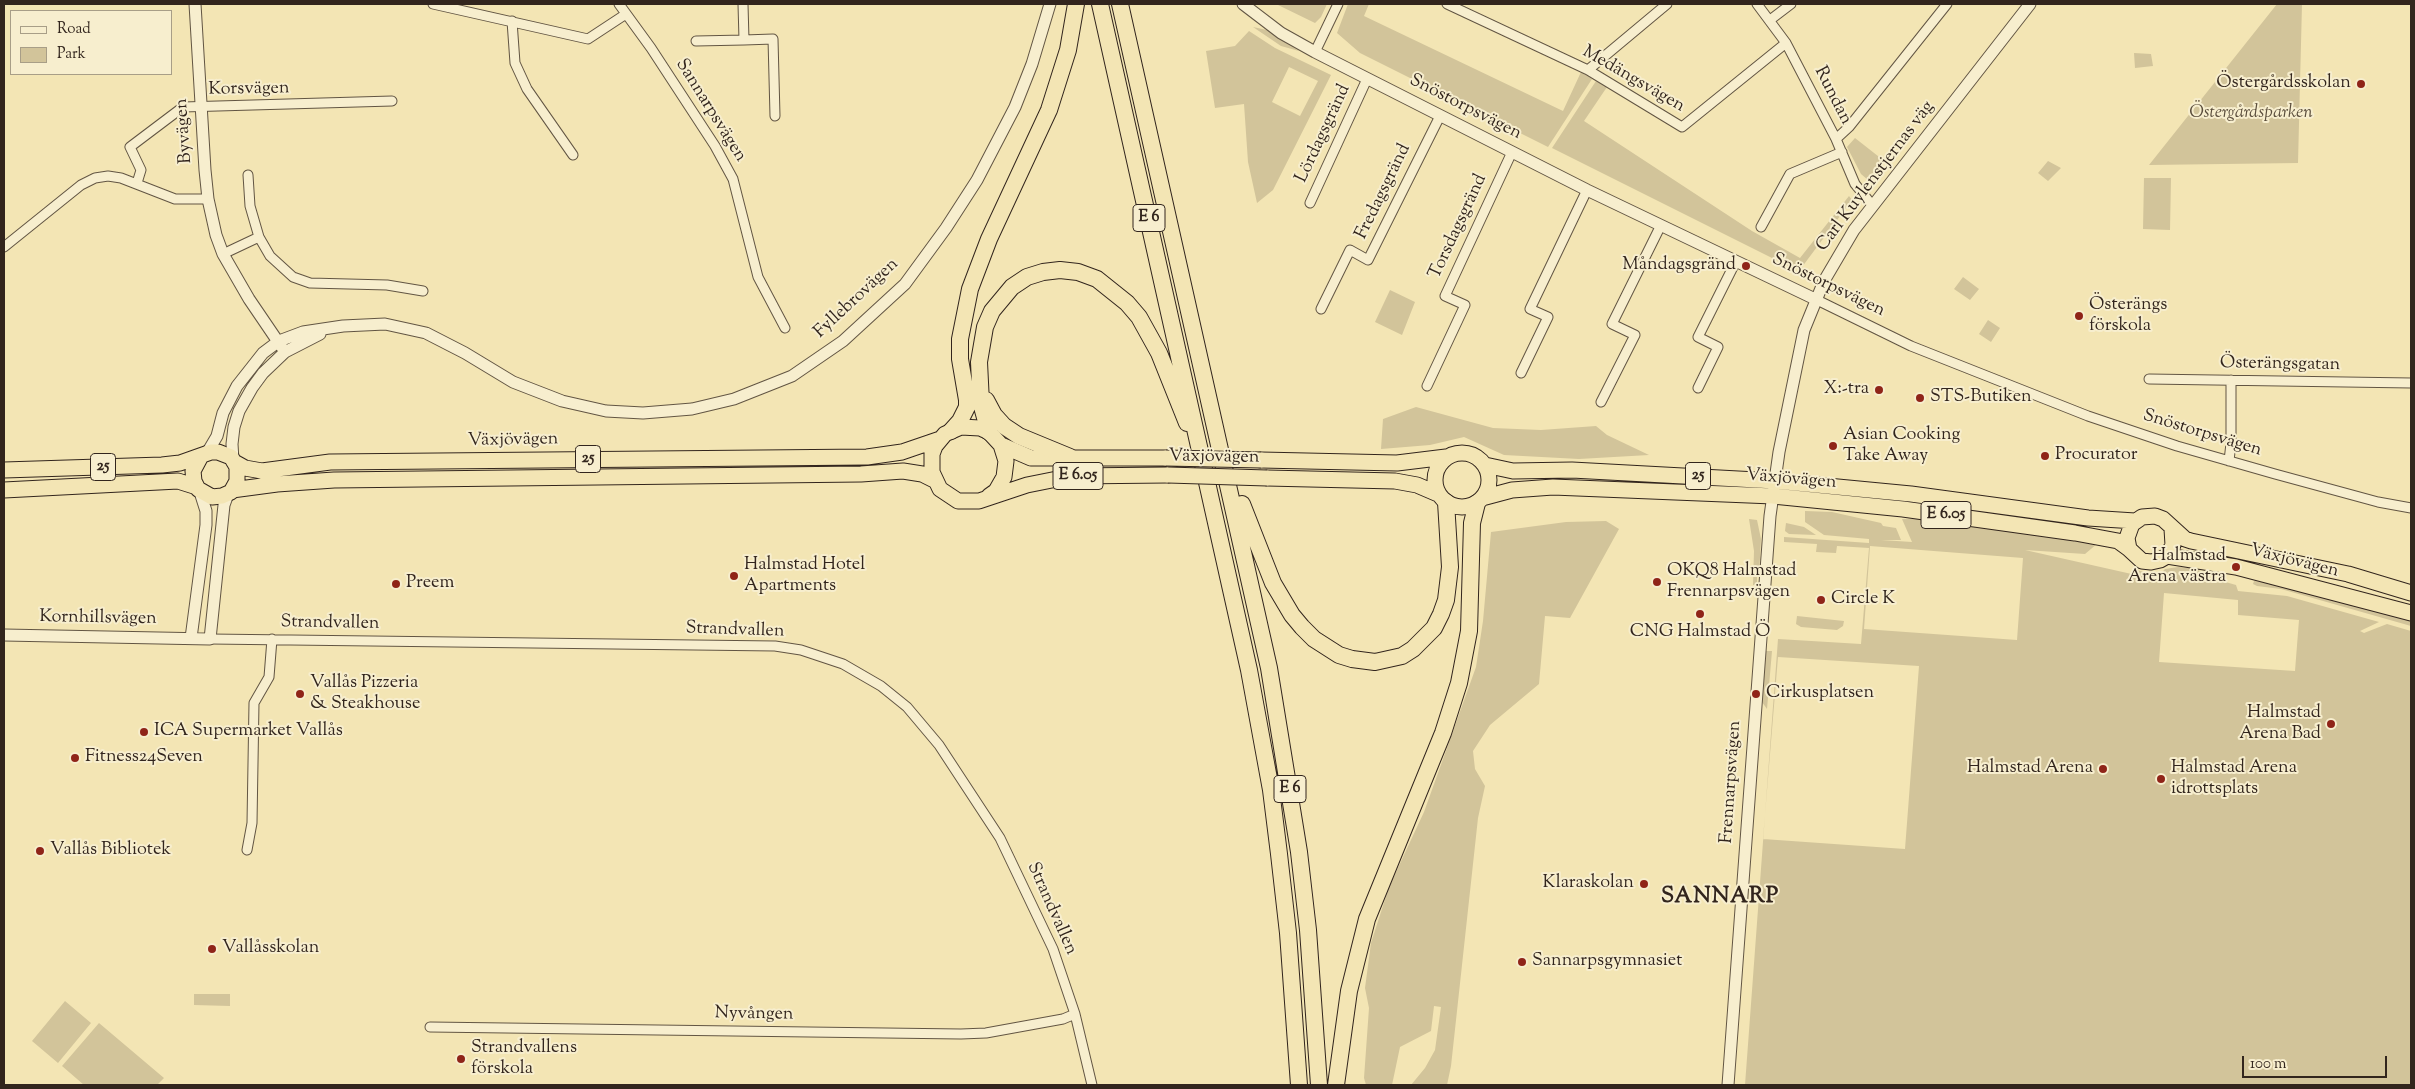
<!DOCTYPE html>
<meta charset="utf-8">
<style>
body{margin:0}
#map{position:relative;width:2415px;height:1089px;overflow:hidden;background:#f3e5b4;font-family:"Sorts Mill Goudy",serif}
canvas{display:block}
.frame{position:absolute;inset:0;border:5px solid #32251d;pointer-events:none}
.legend{position:absolute;left:10px;top:10px;width:162px;height:65px;box-sizing:border-box;background:#f7eece;border:1px solid #a89e87;margin:0;padding:6px 9px;list-style:none;font-size:15px;color:#32251d}
.legend li{display:flex;align-items:center;gap:10px;height:25px}
.legend b{width:25px;border:1px solid #a89e87}
.scale{position:absolute;left:2242px;top:1056px;width:145px;height:22px;box-sizing:border-box;border:2px solid #32251d;border-top:0;padding-left:6px;font-size:15px;line-height:18px;white-space:nowrap;color:#32251d;-webkit-text-stroke:4px #f7eece;paint-order:stroke}
</style>
<div id="map">
<canvas width="2415" height="1089"></canvas>
<div class="frame"></div>
<ul class="legend">
<li><b style="height:6px;background:#f7eece"></b>Road</li>
<li><b style="height:14px;background:#d2c49a"></b>Park</li>
</ul>
<div class="scale">100 m</div>
</div>
<script>
const ctx = document.querySelector('canvas').getContext('2d');
ctx.lineJoin = 'round';
function paint(path, color) {
  ctx.fillStyle = color;
  ctx.fill(path, 'evenodd');
}
function toPath(rows) {
  const path = new Path2D();
  for (const r of rows) {
    if (r.length === 3) {
      path.moveTo(r[0] + r[2], r[1]);
      path.arc(r[0], r[1], r[2], 0, 2 * Math.PI);
      continue;
    }
    path.moveTo(r[0], r[1]);
    for (let i = 2; i < r.length; i += 2) path.lineTo(r[i], r[i + 1]);
  }
  return path;
}
function stroke(path, color, width, dash) {
  ctx.strokeStyle = color;
  ctx.lineWidth = width;
  ctx.lineCap = dash ? 'butt' : 'round';
  ctx.setLineDash(dash || []);
  ctx.stroke(path);
}
function drawText(font, color, halo, rows, align = 'center') {
  ctx.font = font + ' "Sorts Mill Goudy",serif';
  ctx.lineWidth = 4;
  ctx.setLineDash([]);
  ctx.textBaseline = 'middle';
  ctx.strokeStyle = halo;
  ctx.fillStyle = color;
  for (const [text, x, y, turn = 0] of rows) {
    ctx.save();
    ctx.translate(x, y);
    ctx.rotate((+turn || 0) * Math.PI / 180);
    ctx.textAlign = isNaN(turn) ? turn : align;
    if (halo) ctx.strokeText(text, 0, 0);
    ctx.fillText(text, 0, 0);
    ctx.restore();
  }
}
const green = toPath([
 [1276,4,1327,4,1321,17,1315,23],
 [1348,4,1369,4,1364,16,1563,111,1581,72,1592,79,1548,147,1360,53,1337,33],
 [2277,4,2302,4,2298,163,2149,165],
 [1253,27,1267,30,1299,51,1281,46],
 [1249,31,1275,48,1331,75,1273,190,1257,203,1248,162,1244,104,1215,108,1206,51,1235,46],
 [1289,67,1318,81,1300,116,1272,102],
 [2134,53,2151,54,2153,66,2135,68],
 [1596,81,1607,87,1584,121,1752,231,1800,258,1849,196,1852,200,1802,267,1792,268,1552,148],
 [1855,138,1883,160,1868,180,1861,174,1847,147],
 [2048,161,2061,168,2048,181,2038,173],
 [2144,178,2171,178,2170,230,2143,229],
 [1963,277,1979,289,1970,300,1954,289],
 [1390,290,1415,302,1402,335,1375,322],
 [1988,320,2000,328,1991,342,1979,334],
 [1416,407,1493,428,1541,430,1596,426,1607,435,1649,455,1579,459,1504,455,1464,437,1430,445,1381,449,1383,419],
 [1805,511,1832,512,1881,523,1883,526,1896,528,1901,540,1881,540,1912,542,1902,519,1928,518,2098,543,2085,554,2025,550,2136,575,2137,570,2150,574,2149,577,2156,579,2165,569,2178,567,2190,568,2209,573,2208,577,2236,585,2238,591,2287,596,2379,622,2360,631,2364,633,2387,624,2411,631,2411,1085,1745,1085,1778,639,1861,644,1869,548,1837,546,1836,553,1816,552,1817,544,1784,542,1784,537,1869,543,1869,539,1824,535,1805,522],
 [1870,546,2023,558,2017,640,1864,629],
 [2164,593,2238,600,2238,615,2299,620,2295,671,2159,662],
 [1778,657,1919,666,1905,849,1763,839],
 [1749,519,1757,520,1761,539,1759,575,1757,576,1757,585,1753,585,1754,551],
 [1606,521,1619,529,1570,618,1545,616,1539,684,1490,725,1473,751,1475,769,1485,786,1478,818,1451,1066,1447,1085,1411,1085,1425,1068,1435,1050,1441,1007,1434,1006,1431,1031,1400,1047,1392,1085,1366,1085,1364,1078,1369,1008,1365,988,1371,943,1389,887,1424,812,1476,667,1483,621,1491,532,1566,522],
 [1786,523,1804,527,1816,535,1789,534,1785,531],
 [2254,581,2273,583,2411,618,2411,626,2281,589,2257,586,2253,584],
 [1797,616,1844,621,1843,626,1837,630,1801,627,1796,624],
 [1766,651,1772,651,1767,709,1762,702],
 [194,994,230,994,230,1006,194,1005],
 [65,1001,91,1023,58,1063,32,1041],
 [99,1023,164,1078,157,1085,84,1085,62,1066]
]);
const minor = toPath([
 [433,4,588,39,626,14],
 [619,4,651,48,715,146,733,179,758,277,785,328],
 [1447,4,1588,70,1682,127,1786,43],
 [1757,4,1786,43,1836,139,1855,184,1873,206],
 [1770,20,1791,4],
 [512,21,515,63,527,89,573,155],
 [744,40,773,39,775,116],
 [696,41,744,40,743,4],
 [1315,52,1338,4],
 [1588,70,1667,4],
 [1836,139,1849,127,1947,4],
 [248,175,250,206,259,237,270,256,293,277,310,283,387,285,423,291],
 [137,183,141,170,130,147,183,107,392,101],
 [1310,203,1367,79],
 [1761,227,1790,174,1842,152],
 [4,247,81,185,95,178,108,176,121,178,175,199,208,199],
 [223,254,259,237],
 [1815,299,1911,346,2088,416,2177,446,2275,474,2378,502,2411,508],
 [1321,309,1350,250,1368,260,1440,116],
 [1521,373,1548,317,1530,309,1587,190],
 [2149,379,2411,383],
 [1427,386,1465,305,1445,296,1512,152],
 [1698,388,1718,347,1698,337,1736,261],
 [1601,402,1635,335,1612,324,1661,225],
 [2229,461,2231,443,2231,380],
 [210,639,775,646,801,650,843,664,881,686,907,707,939,745,1000,838,1053,949,1075,1014,1092,1085],
 [247,850,252,823,254,703,269,677,272,639],
 [430,1027,961,1034,986,1033,1063,1019,1075,1014]
]);
const tertiary = toPath([
 [195,4,205,170,208,199,216,235,223,254,249,299,285,352],
 [1243,4,1281,33,1315,52,1587,190,1815,299],
 [207,453,217,436,223,413,237,386,263,353,279,341,303,332,343,326,385,324,426,333,465,353,513,382,562,401,606,411,643,413,692,409,734,399,792,376,843,341,905,284,946,228,977,180,1015,107,1032,64,1050,4],
 [233,460,232,444,234,427,239,411,252,388,263,373,285,352,320,334],
 [4,635,210,639,224,505,228,494],
 [191,638,206,525,206,511,200,492],
 [1728,1085,1770,516,1779,452,1804,330,1824,281,1854,230,2030,4]
]);
const trunk = toPath([
 [1001,445,1031,458,1166,458],
 [1462,480,27],
 [1261,460,1397,463,1446,457],
 [236,463,245,468,262,471,330,462,867,457,902,452,940,439],
 [1485,465,1513,471,1572,470,1775,481,1911,494,2088,518,2135,521],
 [4,470,162,465,180,463,211,452,218,452,231,457,237,467,237,481,231,492,222,496,212,497,198,489,194,481,193,471,201,456],
 [1267,478,1395,481,1417,485,1438,494],
 [4,490,178,481,197,487],
 [232,490,277,484,334,480,861,474,903,471,922,474,934,480],
 [989,496,996,491,1004,477,1006,461,1001,445,989,432,980,428,961,427,945,434,935,446,932,454,932,472,940,489,958,501,979,501,1027,485,1072,476,1168,475],
 [1482,498,1512,490,1553,487,1773,496,1903,509,2075,533,2118,541,2129,549],
 [2172,529,2173,545,2167,556,2160,560,2151,562,2142,561,2129,549,2127,538,2132,524,2142,517,2155,516,2163,519,2185,539,2191,541,2348,574,2411,593],
 [2167,556,2236,567,2411,613]
]);
const motorway = toPath([
 [1100,4,1249,670,1271,790,1279,854,1288,933,1299,1085],
 [1120,4,1269,668,1299,852,1308,930,1319,1085],
 [986,400,994,415,1004,426,1019,436,1070,457],
 [951,431,960,421,967,407,967,400,960,359,960,339,970,289,989,239,1049,110,1068,50,1076,4],
 [989,432,981,403,979,362,985,327,992,311,1012,287,1027,277,1043,272,1060,270,1078,272,1097,279,1127,303,1139,317,1159,353,1187,423],
 [1242,504,1273,583,1292,615,1302,627,1314,639,1339,655,1352,659,1375,662,1402,656,1413,649,1434,628,1441,614,1446,600,1450,567,1446,502],
 [1336,1085,1349,991,1367,919,1443,733,1459,683,1469,631,1472,523,1477,503]
]);
const trunkBridge = toPath([
 [1166,458,1261,460],
 [1168,475,1267,478]
]);
const markers = [
 [2361,84,5,"#8f2418"],
 [1746,266,5,"#8f2418"],
 [2079,316,5,"#8f2418"],
 [1879,390,5,"#8f2418"],
 [1920,398,5,"#8f2418"],
 [1833,446,5,"#8f2418"],
 [2045,456,5,"#8f2418"],
 [2236,567,5,"#8f2418"],
 [734,576,5,"#8f2418"],
 [1657,582,5,"#8f2418"],
 [396,584,5,"#8f2418"],
 [1821,600,5,"#8f2418"],
 [1700,614,5,"#8f2418"],
 [300,694,5,"#8f2418"],
 [1756,694,5,"#8f2418"],
 [2331,724,5,"#8f2418"],
 [144,732,5,"#8f2418"],
 [75,758,5,"#8f2418"],
 [2103,769,5,"#8f2418"],
 [2161,779,5,"#8f2418"],
 [40,851,5,"#8f2418"],
 [1644,884,5,"#8f2418"],
 [212,949,5,"#8f2418"],
 [1522,962,5,"#8f2418"],
 [461,1059,5,"#8f2418"]
];
const shields = [
 [1149,218,32],
 [588,459,25],
 [103,467,25],
 [1078,476,50],
 [1698,476,25],
 [1946,515,50],
 [1290,789,32]
];
const shieldNames = [
 ["E 6",1149,218],
 ["25",588,459],
 ["25",103,467],
 ["E 6.05",1078,476],
 ["25",1698,476],
 ["E 6.05",1946,515],
 ["E 6",1290,789]
];
const streetNames = [
 ["Medängsvägen",1633,80,30],
 ["Korsvägen",249,90,-1],
 ["Rundan",1832,96,63],
 ["Snöstorpsvägen",1465,108,27],
 ["Sannarpsvägen",710,111,58],
 ["Byvägen",185,131,-94],
 ["Lördagsgränd",1324,134,-65],
 ["Carl Kuylenstjernas väg",1876,177,-53],
 ["Fredagsgränd",1384,192,-64],
 ["Torsdagsgränd",1459,227,-65],
 ["Snöstorpsvägen",1828,286,26],
 ["Fyllebrovägen",857,299,-43],
 ["Österängsgatan",2280,365,1],
 ["Snöstorpsvägen",2202,434,17],
 ["Växjövägen",513,441,-1],
 ["Växjövägen",1214,458,1],
 ["Växjövägen",1791,480,5],
 ["Växjövägen",2294,562,14],
 ["Kornhillsvägen",98,619,1],
 ["Strandvallen",330,624,1],
 ["Strandvallen",735,631,2],
 ["Frennarpsvägen",1732,782,-86],
 ["Strandvallen",1051,909,66],
 ["Nyvången",754,1015,1]
];
const poiNames = [
 ["Östergårdsskolan",2351,84,"right"],
 ["Måndagsgränd",1736,266,"right"],
 ["Österängs",2089,306],
 ["förskola",2089,327],
 ["X:-tra",1869,390,"right"],
 ["STS-Butiken",1930,398],
 ["Asian Cooking",1843,436],
 ["Take Away",1843,457],
 ["Procurator",2055,456],
 ["Halmstad",2226,557,"right"],
 ["Arena västra",2226,578,"right"],
 ["Halmstad Hotel",744,566],
 ["Apartments",744,587],
 ["OKQ8 Halmstad",1667,572],
 ["Frennarpsvägen",1667,593],
 ["Preem",406,584],
 ["Circle K",1831,600],
 ["CNG Halmstad Ö",1700,633,"center"],
 ["Vallås Pizzeria",310,684],
 ["& Steakhouse",310,705],
 ["Cirkusplatsen",1766,694],
 ["Halmstad",2321,714,"right"],
 ["Arena Bad",2321,735,"right"],
 ["ICA Supermarket Vallås",154,732],
 ["Fitness24Seven",85,758],
 ["Halmstad Arena",2093,769,"right"],
 ["Halmstad Arena",2171,769],
 ["idrottsplats",2171,790],
 ["Vallås Bibliotek",50,851],
 ["Klaraskolan",1634,884,"right"],
 ["Vallåsskolan",222,949],
 ["Sannarpsgymnasiet",1532,962],
 ["Strandvallens",471,1049],
 ["förskola",471,1070]
];
const parkNames = [
 ["Östergårdsparken",2251,114]
];
const districtNames = [
 ["SANNARP",1720,898]
];
paint(green, '#d2c49a');
stroke(minor, '#625543', 11);
stroke(tertiary, '#625543', 13);
stroke(trunk, '#32251d', 17);
stroke(motorway, '#32251d', 18);
stroke(minor, '#f7eece', 9);
stroke(tertiary, '#f7eece', 11);
stroke(trunk, '#f3e5b4', 15);
stroke(motorway, '#f3e5b4', 16);
stroke(trunkBridge, '#32251d', 17, []);
stroke(trunkBridge, '#f3e5b4', 15);
for (const [x, y, r, color] of markers) {
  const dot = new Path2D();
  dot.arc(x, y, r, 0, 2 * Math.PI);
  ctx.fillStyle = color;
  ctx.fill(dot);
  stroke(dot, '#f7eece', 2);
}
for (const [x, y, w] of shields) {
  const box = new Path2D();
  box.roundRect(x - w / 2, y - 13.5, w, 27, 4);
  ctx.fillStyle = '#f7eece';
  ctx.fill(box);
  stroke(box, '#32251d', 1);
}
drawText('bold 16px', '#32251d', null, shieldNames);
drawText('18px', '#32251d', '#f7eece', streetNames);
drawText('18px', '#32251d', '#f7eece', poiNames, 'left');
drawText('italic 18px', '#5a4d3c', '#f7eece', parkNames);
ctx.letterSpacing = '1px';
drawText('bold 22px', '#32251d', '#f7eece', districtNames);
ctx.letterSpacing = '0px';
</script>
